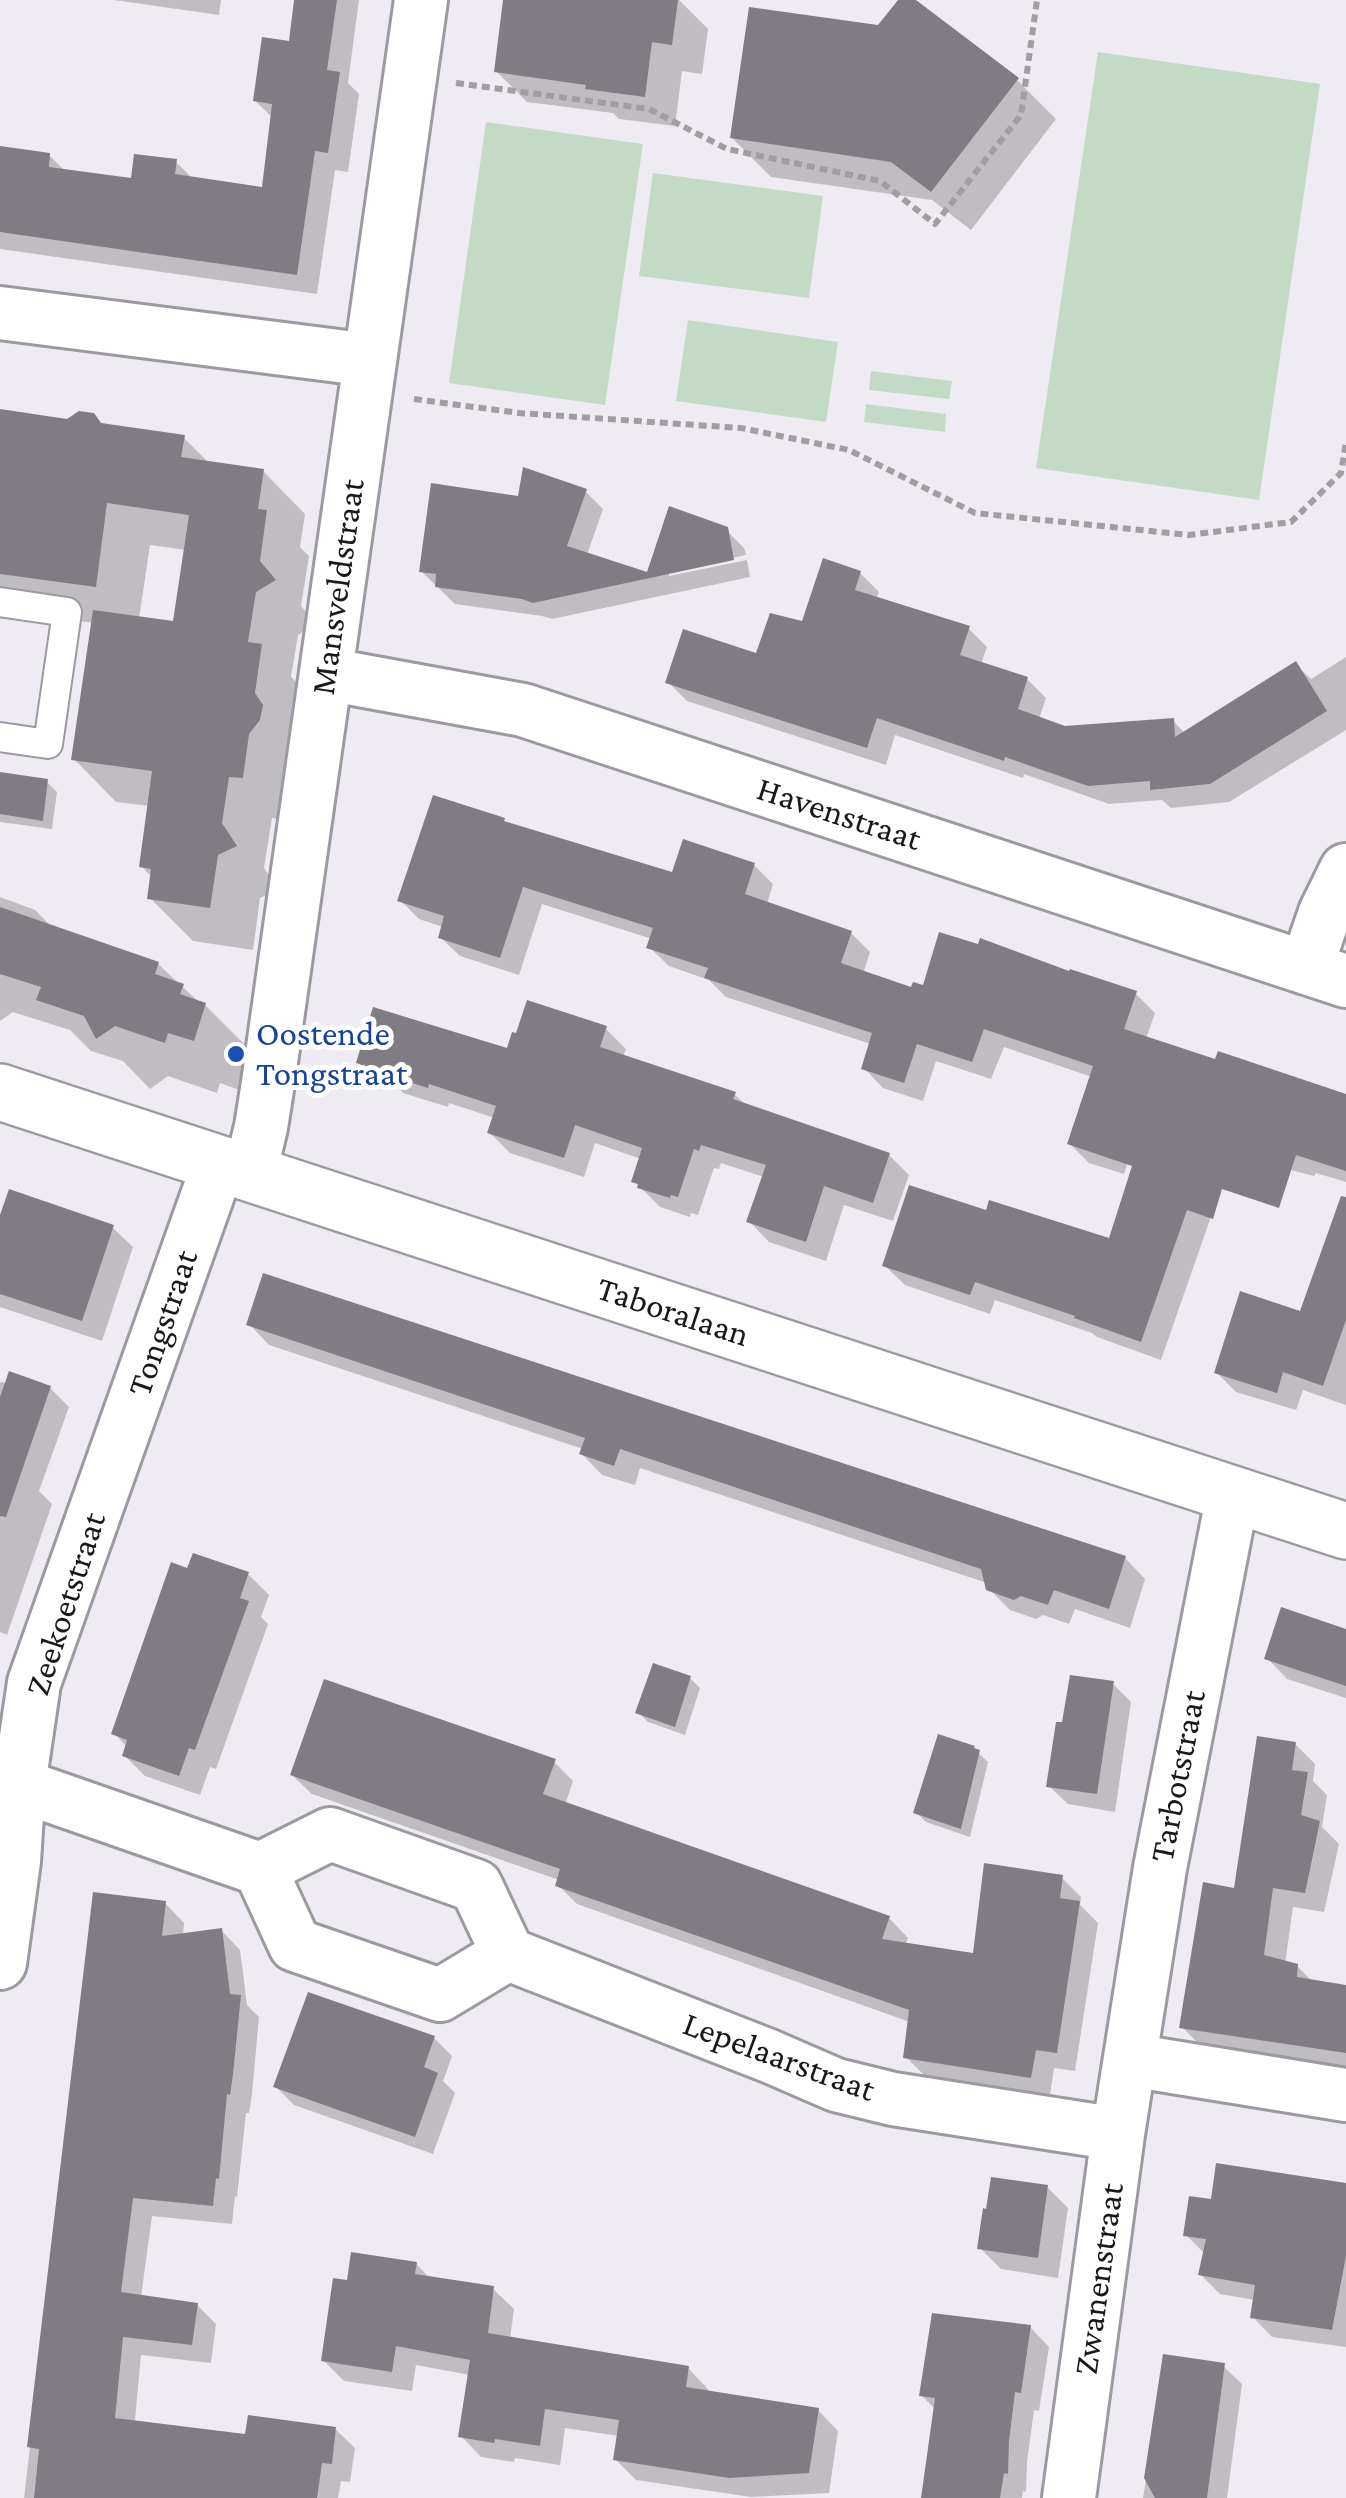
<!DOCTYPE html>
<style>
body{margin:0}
canvas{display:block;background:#efebf3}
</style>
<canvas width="1346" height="2498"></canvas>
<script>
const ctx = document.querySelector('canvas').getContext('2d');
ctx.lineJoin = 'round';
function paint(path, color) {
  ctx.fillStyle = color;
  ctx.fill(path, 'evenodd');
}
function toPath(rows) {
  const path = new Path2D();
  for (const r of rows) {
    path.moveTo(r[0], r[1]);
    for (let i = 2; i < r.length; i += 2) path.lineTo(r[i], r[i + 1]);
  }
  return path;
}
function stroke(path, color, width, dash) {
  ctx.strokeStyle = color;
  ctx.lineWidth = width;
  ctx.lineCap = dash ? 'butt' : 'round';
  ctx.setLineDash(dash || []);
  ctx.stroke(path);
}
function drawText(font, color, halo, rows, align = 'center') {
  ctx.font = font + ' "Crimson Pro",serif';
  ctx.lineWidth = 10;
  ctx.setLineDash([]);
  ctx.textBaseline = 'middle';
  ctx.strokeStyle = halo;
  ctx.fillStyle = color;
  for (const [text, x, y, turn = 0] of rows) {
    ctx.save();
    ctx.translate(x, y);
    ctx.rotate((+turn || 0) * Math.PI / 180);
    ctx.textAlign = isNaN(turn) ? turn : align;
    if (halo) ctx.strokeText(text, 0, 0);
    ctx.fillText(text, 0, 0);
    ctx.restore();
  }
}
const green = toPath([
 [1098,52,1320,84,1259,500,1036,468],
 [486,122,643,144,605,405,449,383],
 [653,173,823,196,809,298,639,276],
 [688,320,838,342,826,422,676,401],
 [871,371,952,381,949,399,869,390],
 [866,404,946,414,945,432,864,422]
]);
const shadow = toPath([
 [114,0,221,0,219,15],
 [296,0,359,0,348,83,359,94,348,172,335,170,317,294,0,249,0,148,49,155,65,171,133,181,176,162,193,179,264,190,273,118,255,101,291,44],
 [506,0,679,0,708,29,702,74,682,71,675,126,619,119,613,113,527,102,496,71],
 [901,0,912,0,1017,80,1056,119,971,230,932,200,771,177,732,138,879,28],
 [0,412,184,438,210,464,263,471,305,514,300,547,309,556,301,606,316,623,298,635,291,677,304,689,285,820,272,818,264,868,278,889,260,898,253,950,193,941,150,898,152,877,141,866,150,806,116,802,74,759,94,623,0,610],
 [150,545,186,550,176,624,139,619],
 [586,492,603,509,587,555,648,575,726,530,744,548,746,555,669,571,669,576,747,560,750,577,552,619,542,616,455,604,421,571,520,498],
 [860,573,879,592,876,599,968,628,987,647,981,664,1027,679,1046,698,1039,719,1065,729,1173,721,1185,733,1296,665,1311,679,1346,657,1346,730,1229,802,1171,808,1162,800,1109,804,1024,774,1023,778,895,735,886,765,687,701,668,682,758,656,803,624],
 [0,775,47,782,57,792,52,829,0,822],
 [503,820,508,825,673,875,754,865,773,884,767,904,851,933,870,952,863,974,912,991,1071,974,1136,994,1155,1013,1146,1039,1217,1062,1346,1096,1346,1182,1316,1173,1314,1176,1138,1130,1124,1174,1089,1163,1070,1144,1092,1077,1004,1047,991,1079,936,1061,923,1101,883,1088,864,1068,871,1044,726,997,709,980,669,966,649,947,652,939,542,904,519,975,460,956,440,937,443,927,419,919,400,900],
 [0,897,35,910,54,929,158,964,200,1003,205,1005,257,1057,245,1092,220,1083,217,1093,168,1076,150,1089,123,1061,91,1051,70,1030,13,1012,0,1021],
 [606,1029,626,1049,623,1057,734,1094,747,1106,889,1155,909,1175,893,1221,844,1205,826,1261,769,1242,749,1221,764,1177,721,1163,719,1169,714,1168,698,1215,691,1213,690,1217,660,1207,634,1181,641,1159,595,1143,584,1177,510,1153,490,1133,495,1118,449,1103,448,1107,403,1093,399,1088,379,1082,358,1062,508,1051],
 [1133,1169,1213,1211,1161,1360,1097,1337,1092,1333,995,1300,990,1314,905,1285,885,1266,1110,1241],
 [0,1223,112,1227,133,1247,102,1341,0,1307],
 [1346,1246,1346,1405,1303,1390,1296,1410,1236,1392,1217,1373,1302,1314],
 [249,1324,1125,1558,1145,1579,1130,1628,1075,1609,1069,1624,1043,1615,1036,1619,1010,1610,989,1589,987,1583,640,1468,635,1485,602,1475,582,1454,583,1449,269,1345],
 [0,1382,50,1388,69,1407,39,1491,52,1504,7,1635,0,1632],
 [189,1571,248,1574,269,1595,261,1617,268,1624,216,1769,210,1767,200,1795,145,1776,124,1755,127,1747,114,1733],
 [1346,1631,1346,1698,1287,1679,1267,1658],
 [690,1678,700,1688,685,1735,648,1722,638,1712],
 [1112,1683,1131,1702,1115,1812,1068,1804,1049,1786,1064,1725],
 [1295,1744,1315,1764,1313,1781,1327,1795,1322,1827,1339,1844,1324,1912,1293,1907,1285,1964,1297,1966,1313,1982,1346,1987,1346,2069,1202,2047,1182,2027],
 [973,1748,988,1762,970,1837,926,1822,916,1812],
 [554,1762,573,1781,565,1805,889,1918,908,1938,905,1945,975,1956,1062,1878,1081,1897,1080,1905,1098,1923,1075,2071,1054,2068,1050,2095,925,2076,906,2057,910,2022,577,1904,558,1885,559,1880,312,1794,292,1775],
 [95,1895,165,1903,184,1923,183,1935,221,1930,240,1950,247,2005,259,2017,252,2094,249,2113,246,2113,237,2197,235,2196,232,2224,152,2216,141,2297,197,2305,216,2324,211,2363,141,2355,135,2420,194,2456,248,2437,335,2429,355,2448,350,2482,341,2481,338,2498,24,2498],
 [434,2038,452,2056,443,2081,455,2093,433,2154,294,2105,276,2087],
 [1346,2184,1346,2347,1272,2337,1253,2317,1255,2300,1220,2294,1201,2275,1205,2254,1186,2235,1214,2201],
 [1047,2187,1068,2208,1058,2278,1001,2269,980,2248],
 [416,2264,431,2279,493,2289,514,2309,510,2339,688,2368,708,2389,708,2393,818,2410,838,2431,829,2493,751,2497,636,2480,615,2459,619,2436,565,2428,560,2465,515,2458,514,2462,481,2457,461,2436,470,2375,416,2365,412,2391,344,2381,323,2360,349,2283],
 [1030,2327,1049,2347,1039,2411,1034,2410,1027,2462,1026,2492,1023,2491,1022,2498,924,2498,936,2410,921,2395],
 [1165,2357,1223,2366,1242,2384,1227,2498,1143,2498]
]);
const building = toPath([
 [294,0,337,0,327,70,340,72,328,153,315,151,297,275,0,232,0,146,50,153,49,167,131,178,134,154,177,159,175,174,262,187,272,104,253,101,262,37,289,41],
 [503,0,678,0,672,45,652,42,645,97,585,89,586,85,494,72],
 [898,0,916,0,1019,78,931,192,891,162,730,138,749,7,878,25],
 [0,409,67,419,79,411,94,413,101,423,185,435,181,457,264,469,258,509,267,510,260,561,276,580,256,592,248,642,262,644,255,693,263,705,260,720,249,734,243,778,229,777,222,823,237,846,218,855,210,908,147,899,151,869,139,867,152,771,71,760,93,610,173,621,189,515,107,503,96,587,0,574],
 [523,467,587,489,567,546,647,572,669,506,728,527,734,560,533,603,522,599,435,587,436,574,419,572,431,483,518,496],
 [823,558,861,571,855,590,970,626,960,655,1028,677,1018,709,1065,726,1174,718,1175,737,1296,661,1327,711,1210,784,1150,790,1150,781,1088,786,1005,757,1004,761,877,718,867,748,665,683,683,629,756,653,770,613,802,621],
 [0,772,48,779,43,821,0,814],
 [433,795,505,818,504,821,672,872,683,839,755,863,745,894,852,931,841,963,911,987,913,982,923,985,939,932,978,944,980,938,1069,971,1070,969,1137,991,1124,1029,1215,1059,1218,1051,1346,1094,1346,1171,1296,1155,1279,1208,1222,1189,1213,1219,1187,1210,1141,1342,1074,1318,1075,1316,975,1282,970,1295,882,1266,909,1185,986,1210,989,1200,1109,1238,1132,1166,1067,1144,1093,1066,984,1029,972,1062,917,1044,904,1083,861,1069,872,1033,704,978,708,968,646,948,653,928,523,887,500,958,438,938,444,916,397,901],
 [0,907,159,962,155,974,184,984,180,994,206,1003,194,1041,168,1033,165,1043,115,1026,96,1039,84,1016,36,1000,41,987,0,974],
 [527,1000,607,1026,600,1047,736,1092,733,1099,890,1153,873,1203,824,1186,806,1242,746,1222,766,1165,701,1145,699,1151,694,1149,678,1197,671,1195,670,1198,637,1188,638,1184,631,1182,642,1148,575,1125,564,1158,487,1133,496,1106,429,1084,428,1088,380,1073,381,1071,356,1063,373,1007,507,1048,512,1032,516,1033],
 [9,1189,114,1225,82,1321,0,1294,0,1215],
 [1341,1196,1346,1197,1346,1320,1323,1386,1283,1372,1277,1393,1214,1373,1240,1291,1300,1311],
 [263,1273,1126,1556,1109,1609,1054,1590,1048,1605,1021,1596,1014,1600,986,1590,981,1569,620,1449,614,1466,579,1454,585,1438,246,1325],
 [9,1371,51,1386,6,1517,0,1516,0,1397],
 [193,1553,249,1572,240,1598,249,1601,196,1747,195,1750,189,1748,179,1776,122,1756,127,1740,111,1734,171,1562,187,1568],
 [1281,1607,1346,1629,1346,1686,1264,1659],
 [653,1663,691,1676,675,1727,635,1713],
 [1070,1675,1114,1681,1097,1794,1046,1787,1056,1722,1062,1722],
 [324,1679,556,1759,543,1794,890,1916,882,1939,973,1953,984,1863,1063,1875,1060,1898,1080,1901,1057,2053,1036,2050,1031,2078,903,2058,909,2010,555,1886,560,1869,290,1775],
 [938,1734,975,1746,974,1748,980,1750,961,1829,913,1813],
 [1257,1736,1296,1742,1292,1770,1308,1772,1301,1815,1320,1821,1305,1893,1273,1888,1264,1955,1298,1964,1297,1977,1346,1985,1346,2053,1179,2028,1203,1882,1234,1888],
 [93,1892,166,1901,162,1936,222,1928,230,1994,241,1995,233,2074,230,2095,227,2094,219,2179,216,2178,213,2206,133,2198,121,2292,198,2303,192,2345,123,2337,115,2418,245,2434,248,2415,336,2427,332,2464,322,2463,317,2498,34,2498,39,2449,27,2447],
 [308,1992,435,2036,424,2067,438,2073,415,2137,273,2087],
 [1216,2163,1346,2183,1346,2256,1332,2330,1250,2318,1255,2285,1198,2275,1206,2239,1183,2236,1189,2196,1211,2199],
 [991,2177,1048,2185,1038,2258,977,2249,983,2208,986,2209],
 [351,2252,417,2262,415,2274,494,2286,488,2333,689,2366,686,2387,819,2408,809,2473,729,2478,613,2460,619,2420,545,2409,540,2446,495,2439,494,2443,458,2437,470,2360,396,2346,392,2372,321,2361,333,2278,347,2280],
 [932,2313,1031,2325,1021,2393,1015,2392,1009,2441,1008,2474,1004,2473,1000,2498,921,2498,935,2398,919,2396],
 [1163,2354,1225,2363,1207,2498,1155,2498,1144,2478]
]);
const path = toPath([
 [456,83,649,109,727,149,880,181,935,224,1021,115,1037,0],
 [414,399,519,413,741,428,849,450,975,513,1189,535,1291,522,1341,473,1346,442]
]);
const lane = toPath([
 [0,602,67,612,48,744,0,737]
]);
const street = toPath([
 [0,313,370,360],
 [326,674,523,710,1346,981],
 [1306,968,1325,913,1346,870],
 [250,1173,261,1127,268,1083,421,0],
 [19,1785,260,1869,330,1834,476,1886,508,1954,769,2056,836,2085,893,2099,1118,2134],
 [260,1869,295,1945,440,1995,508,1954],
 [0,1963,14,1861,19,1785,34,1683,219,1163],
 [1130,2060,1346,2095],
 [1069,2498,1118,2134,1160,1868,1233,1494]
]);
const secondary = toPath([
 [0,1092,1346,1531]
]);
const markers = [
 [236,1054,10,"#1a4fb4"]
];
const streetNames = [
 ["Mansveldstraat",338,587,-82],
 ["Havenstraat",839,814,18],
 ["Taboralaan",673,1312,18],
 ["Tongstraat",163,1323,-71],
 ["Zeekoetstraat",66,1604,-72],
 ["Tarbotstraat",1178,1776,-79],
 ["Lepelaarstraat",779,2057,20],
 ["Zwanenstraat",1099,2279,-82]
];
const transitNames = [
 ["Oostende",256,1034],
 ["Tongstraat",256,1074]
];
paint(green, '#c3dac7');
paint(shadow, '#0003');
paint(building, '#807c84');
stroke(lane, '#9d99a1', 32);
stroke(street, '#9d99a1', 58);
stroke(secondary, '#9d99a1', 60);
stroke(path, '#a09da3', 6, [8, 5]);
stroke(lane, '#fff', 28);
stroke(street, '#fff', 52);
stroke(secondary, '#fff', 55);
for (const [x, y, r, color] of markers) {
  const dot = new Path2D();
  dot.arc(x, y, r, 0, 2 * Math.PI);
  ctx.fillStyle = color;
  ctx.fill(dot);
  stroke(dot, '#fff', 4);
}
drawText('35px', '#19181b', '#fff', streetNames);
drawText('35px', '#164399', '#fff', transitNames, 'left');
</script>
